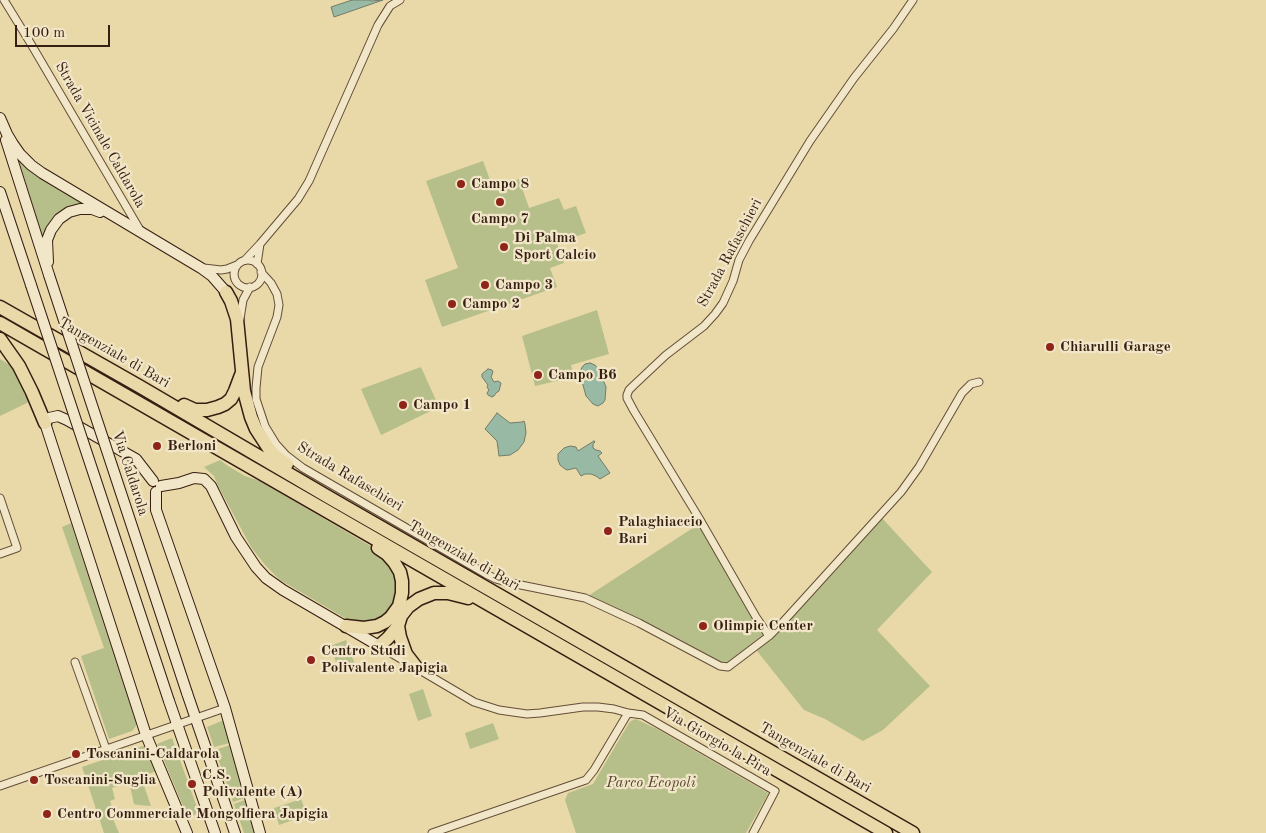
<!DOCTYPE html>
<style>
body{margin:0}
#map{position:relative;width:1266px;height:833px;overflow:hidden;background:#e9d9a9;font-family:"Old Standard TT",serif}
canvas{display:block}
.scale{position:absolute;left:15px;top:25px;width:95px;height:22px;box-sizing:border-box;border:2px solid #361e12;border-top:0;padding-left:6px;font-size:15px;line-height:18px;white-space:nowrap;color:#361e12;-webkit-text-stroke:4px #f1e6c7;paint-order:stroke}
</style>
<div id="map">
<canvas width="1266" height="833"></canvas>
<div class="scale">100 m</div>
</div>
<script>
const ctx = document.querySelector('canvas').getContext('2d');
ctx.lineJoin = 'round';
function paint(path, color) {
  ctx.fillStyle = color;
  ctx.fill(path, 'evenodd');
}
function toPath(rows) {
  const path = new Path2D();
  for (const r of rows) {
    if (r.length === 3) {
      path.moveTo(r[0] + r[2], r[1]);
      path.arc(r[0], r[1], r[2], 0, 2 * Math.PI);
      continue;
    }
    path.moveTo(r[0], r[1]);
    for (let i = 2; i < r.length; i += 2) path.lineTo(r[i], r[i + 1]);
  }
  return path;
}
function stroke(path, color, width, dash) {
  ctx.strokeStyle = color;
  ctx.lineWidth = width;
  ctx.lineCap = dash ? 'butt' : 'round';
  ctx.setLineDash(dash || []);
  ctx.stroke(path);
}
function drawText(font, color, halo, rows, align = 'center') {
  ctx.font = font + ' "Old Standard TT",serif';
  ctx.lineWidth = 4.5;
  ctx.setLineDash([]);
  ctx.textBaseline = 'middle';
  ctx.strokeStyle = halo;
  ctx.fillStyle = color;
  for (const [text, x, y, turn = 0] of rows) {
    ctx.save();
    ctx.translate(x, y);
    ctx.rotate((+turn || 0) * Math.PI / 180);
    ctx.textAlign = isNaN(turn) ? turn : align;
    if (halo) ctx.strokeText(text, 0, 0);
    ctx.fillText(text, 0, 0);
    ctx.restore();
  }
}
const green = toPath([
 [18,158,85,204,75,205,65,210,44,236,42,236],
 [483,161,493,188,519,179,529,208,559,198,564,210,576,206,586,233,557,243,564,263,550,268,557,287,442,327,425,280,458,268,426,181],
 [597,310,609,354,571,365,574,377,535,386,522,336],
 [0,359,13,367,31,401,0,416],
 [421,367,439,407,381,435,361,389],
 [220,460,228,466,245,476,260,481,379,551,385,556,399,582,392,612,371,623,350,621,280,580,265,565,251,547,218,486,214,476,204,467],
 [881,517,932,572,877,630,930,686,883,730,863,741,825,719,804,710,753,646,728,667,588,596,699,524,769,640,774,637],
 [71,523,137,721,136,726,132,731,109,739,81,656,104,648,62,527],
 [346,640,356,667,340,673,330,646],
 [423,689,432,716,418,721,409,694],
 [636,719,657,729,768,793,767,796,746,833,576,833,565,800,568,793,593,784,629,723,631,721],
 [224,720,230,743,214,747,207,727],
 [493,723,499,739,470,749,465,733],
 [172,738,199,813,188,818,157,744],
 [146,745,156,771,141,777,151,806,138,805,134,804,129,782,112,788,115,799,110,801,113,810,110,812,119,833,104,833,82,767],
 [230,745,245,798,233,802,215,750],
 [301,799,307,815,279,825,274,808],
 [245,800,250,817,255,833,244,833,234,804]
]);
const water = toPath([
 [352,0,370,0,371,1,383,0,334,17,331,7,352,0],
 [590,363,595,365,599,370,606,387,605,400,603,403,598,406,593,404,586,396,581,378,581,369,583,366,585,364,590,363],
 [488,369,492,370,493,372,491,377,494,382,498,381,501,383,499,391,496,393,494,396,492,397,488,395,487,393,489,390,487,387,488,385,482,377,482,374,488,369],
 [497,413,510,423,522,422,524,421,525,424,526,433,524,442,518,450,510,455,499,456,497,441,485,429,497,413],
 [594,441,595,442,593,444,593,448,596,450,600,451,602,453,598,456,610,473,600,479,596,476,591,474,585,474,581,476,576,468,567,470,565,469,560,465,558,460,558,454,564,448,570,446,576,447,578,451,594,441]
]);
const street = toPath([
 [4,0,31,44,140,230],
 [260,244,298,199,309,181,378,25,390,6,400,0],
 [245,260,260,244,257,264],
 [248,274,14],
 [204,268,221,270,227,269,237,265],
 [261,272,271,283,277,294,279,305,277,317,258,367,256,388,256,399,265,426,276,444,286,455,303,468,486,574,496,579,506,582,585,598,639,623,720,666,728,667,769,636,756,617,699,518,634,411,627,398,627,395,629,390,633,386,666,355,704,326,715,314,723,303,733,281,739,260,749,241,810,141,854,78,893,29,913,0],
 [240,319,243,300,250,287],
 [0,498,17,548,0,554],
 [769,636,782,623,901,492,919,467,962,393,971,384,979,382],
 [379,646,474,702,499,710,527,714,540,713,583,707,598,707,614,709,628,713,643,715,775,791,753,833],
 [75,662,106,749],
 [0,786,225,708],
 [432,833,586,780,594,770,628,713]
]);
const secondary = toPath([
 [0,118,7,134,13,144,20,154,31,165,42,173,201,268,212,276,226,292],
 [6,140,49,275],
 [0,192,31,285],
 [48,262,47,240,51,230,59,219,69,212,80,209,92,209,100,212],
 [153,481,136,459,67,420,58,416,49,418,45,423,146,735,187,833],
 [161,486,179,483,194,478,204,479,211,486,236,537,256,567,266,578,283,590,379,646],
 [156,492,156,510,225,708,260,833],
 [187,693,235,833],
 [169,701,215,833]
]);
const highway = toPath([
 [226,292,231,301,237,319,244,391,251,417,256,429,269,449,275,456,287,464],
 [0,307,139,386,330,498,913,833],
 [0,323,886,833],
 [0,339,19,366,32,392,45,423],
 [184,405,195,410,207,410,218,407,225,404,231,399,235,391,241,375],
 [346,626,364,628,377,626,385,622,391,617,399,606,402,593,402,581,400,572,394,562,387,554,378,548],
 [379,646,388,638,398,626],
 [416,667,406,654,400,637,398,626,401,616,408,607,419,599,434,593,448,593,468,598]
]);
const secondaryBridge = toPath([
 [49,275,187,693],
 [31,285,169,701]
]);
const markers = [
 [461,184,5,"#8f2418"],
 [500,202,5,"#8f2418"],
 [504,247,5,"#8f2418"],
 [485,285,5,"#8f2418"],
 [452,304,5,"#8f2418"],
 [1050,347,5,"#8f2418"],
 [538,375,5,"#8f2418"],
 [403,405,5,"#8f2418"],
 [157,446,5,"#8f2418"],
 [608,531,5,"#8f2418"],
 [703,626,5,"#8f2418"],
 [311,660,5,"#8f2418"],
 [76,754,5,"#8f2418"],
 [34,780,5,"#8f2418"],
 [192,784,5,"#8f2418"],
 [47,814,5,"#8f2418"]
];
const streetNames = [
 ["Strada Vicinale Caldarola",100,135,60],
 ["Strada Rafaschieri",730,253,-62],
 ["Tangenziale di Bari",114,353,30],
 ["Via Caldarola",130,473,72],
 ["Strada Rafaschieri",350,477,31],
 ["Tangenziale di Bari",464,556,30],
 ["Via Giorgio la Pira",717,742,30],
 ["Tangenziale di Bari",815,758,30]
];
const poiNames = [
 ["Campo 8",471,184],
 ["Campo 7",500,219,"center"],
 ["Di Palma",514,238],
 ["Sport Calcio",514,255],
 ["Campo 3",495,285],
 ["Campo 2",462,304],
 ["Chiarulli Garage",1060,347],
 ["Campo B6",548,375],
 ["Campo 1",413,405],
 ["Berloni",167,446],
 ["Palaghiaccio",618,522],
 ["Bari",618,539],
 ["Olimpic Center",713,626],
 ["Centro Studi",321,651],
 ["Polivalente Japigia",321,668],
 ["Toscanini-Caldarola",86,754],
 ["C.S.",202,775],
 ["Polivalente (A)",202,792],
 ["Toscanini-Suglia",44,780],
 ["Centro Commerciale Mongolfiera Japigia",57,814]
];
const parkNames = [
 ["Parco Ecopoli",651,783]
];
paint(green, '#b6bf89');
paint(water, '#98baa5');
stroke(water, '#717c6a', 1);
stroke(street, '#634d38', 9);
stroke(secondary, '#361e12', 12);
stroke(highway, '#361e12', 15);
stroke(street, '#f1e6c7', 7);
stroke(secondary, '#f1e6c7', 10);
stroke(highway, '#e9d9a9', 12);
stroke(secondaryBridge, '#361e12', 12, []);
stroke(secondaryBridge, '#f1e6c7', 10);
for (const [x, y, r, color] of markers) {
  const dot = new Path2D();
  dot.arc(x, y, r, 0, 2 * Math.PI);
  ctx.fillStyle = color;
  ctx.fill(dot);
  stroke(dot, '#f1e6c7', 2);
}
drawText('15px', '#361e12', '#f1e6c7', streetNames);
drawText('bold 15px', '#361e12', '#f1e6c7', poiNames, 'left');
drawText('italic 15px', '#564630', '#f1e6c7', parkNames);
</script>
